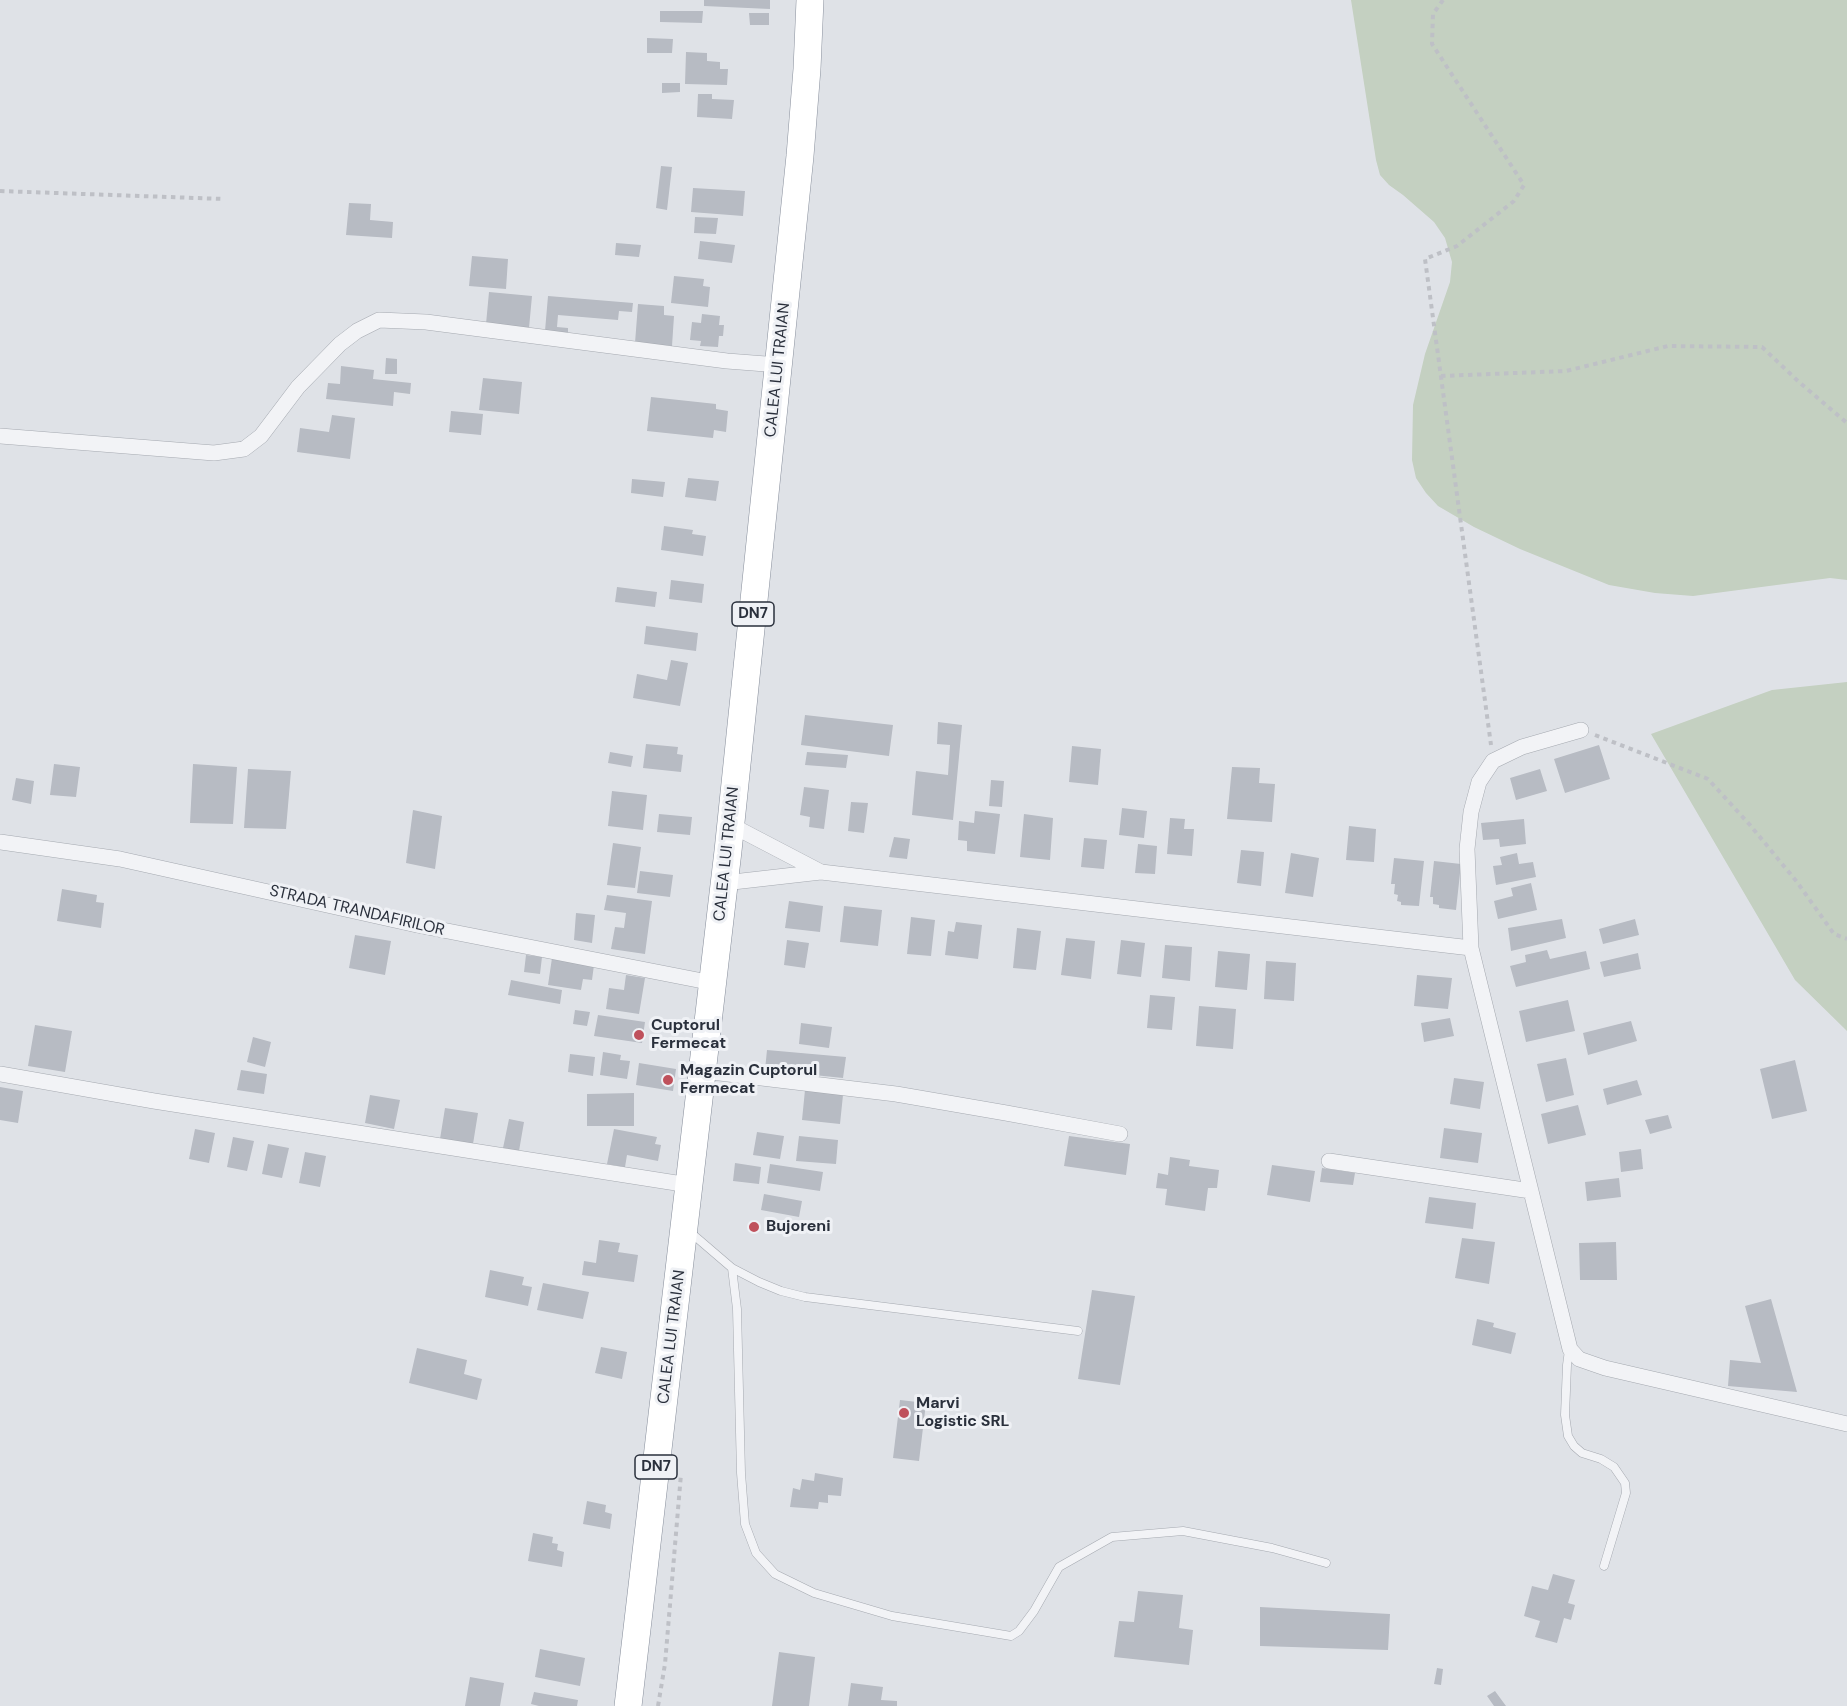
<!DOCTYPE html>
<style>
body{margin:0}
canvas{display:block;background:#dfe2e7}
</style>
<canvas width="1847" height="1706"></canvas>
<script>
const ctx = document.querySelector('canvas').getContext('2d');
ctx.lineJoin = 'round';
function paint(path, color) {
  ctx.fillStyle = color;
  ctx.fill(path, 'evenodd');
}
function toPath(rows) {
  const path = new Path2D();
  for (const r of rows) {
    path.moveTo(r[0], r[1]);
    for (let i = 2; i < r.length; i += 2) path.lineTo(r[i], r[i + 1]);
  }
  return path;
}
function stroke(path, color, width, dash) {
  ctx.strokeStyle = color;
  ctx.lineWidth = width;
  ctx.lineCap = dash ? 'butt' : 'round';
  ctx.setLineDash(dash || []);
  ctx.stroke(path);
}
function drawText(font, color, halo, rows, align = 'center') {
  ctx.font = font + ' "DM Sans",sans-serif';
  ctx.lineWidth = 6;
  ctx.setLineDash([]);
  ctx.textBaseline = 'middle';
  ctx.strokeStyle = halo;
  ctx.fillStyle = color;
  for (const [text, x, y, turn = 0] of rows) {
    ctx.save();
    ctx.translate(x, y);
    ctx.rotate((+turn || 0) * Math.PI / 180);
    ctx.textAlign = isNaN(turn) ? turn : align;
    if (halo) ctx.strokeText(text, 0, 0);
    ctx.fillText(text, 0, 0);
    ctx.restore();
  }
}
const green = toPath([
 [1351,0,1847,0,1847,580,1830,578,1693,596,1655,593,1609,585,1520,549,1474,527,1438,506,1426,493,1416,478,1412,460,1413,405,1425,354,1450,282,1452,262,1445,238,1434,222,1403,195,1389,185,1380,175,1376,160],
 [1847,682,1847,1031,1795,980,1651,734,1772,690]
]);
const building = toPath([
 [704,0,770,0,770,9,704,6],
 [660,11,703,11,702,23,660,22],
 [749,13,769,13,769,25,750,25],
 [647,38,673,39,672,53,647,53],
 [686,52,707,53,707,61,720,62,720,69,728,69,727,85,685,84],
 [662,83,680,83,680,92,662,93],
 [698,94,712,94,712,99,734,100,732,119,697,117],
 [661,166,672,167,667,210,656,208],
 [693,188,745,191,743,216,691,212],
 [349,203,371,204,370,220,393,222,392,238,346,235],
 [695,217,718,218,716,234,694,233],
 [700,241,735,245,732,263,698,259],
 [616,243,641,245,639,257,615,255],
 [472,256,508,259,506,289,469,286],
 [674,276,704,279,703,286,710,287,708,307,671,303],
 [489,292,532,296,529,328,486,324],
 [548,296,633,303,632,312,619,311,618,320,558,315,557,327,568,328,568,333,545,331],
 [638,304,664,306,664,315,674,316,672,346,635,343],
 [702,314,720,316,719,325,724,325,723,336,719,336,718,347,700,346,701,341,690,340,692,322,701,323],
 [386,358,397,359,397,374,385,374],
 [341,366,374,370,373,379,411,383,410,394,394,392,393,406,326,399,328,383,340,384],
 [483,378,522,382,519,414,479,410],
 [651,397,716,404,716,409,728,411,726,432,714,430,713,438,647,431],
 [451,411,483,414,481,435,449,432],
 [332,415,355,418,350,459,297,452,300,428,329,432],
 [688,478,719,481,716,501,685,497],
 [632,479,665,482,663,497,631,493],
 [664,526,693,530,692,534,706,536,703,556,661,550],
 [671,580,704,584,702,603,669,599],
 [617,587,657,592,655,607,615,602],
 [646,626,698,633,696,651,644,644],
 [671,660,688,663,680,706,633,698,637,674,667,680],
 [805,715,893,725,889,756,801,745],
 [938,722,962,725,953,820,912,815,916,771,948,775,950,745,937,744],
 [646,744,678,747,677,754,683,755,681,772,643,768],
 [1599,745,1610,779,1565,793,1554,759],
 [1072,746,1101,749,1098,785,1069,782],
 [610,752,633,756,631,767,608,763],
 [807,752,848,755,846,768,805,765],
 [54,764,80,767,76,797,50,795],
 [193,764,237,767,233,824,190,823],
 [1232,767,1260,768,1259,783,1275,784,1272,822,1227,819],
 [248,769,291,771,286,829,244,828],
 [1540,769,1547,791,1516,800,1510,778],
 [16,778,34,781,31,804,12,800],
 [991,780,1004,781,1002,807,989,806],
 [804,787,829,790,824,829,809,827,810,817,800,815],
 [612,791,647,795,643,830,608,826],
 [851,802,868,803,864,833,848,831],
 [1122,808,1147,811,1144,838,1119,835],
 [413,810,442,816,435,869,406,863],
 [975,811,1000,814,995,854,967,851,967,841,958,840,959,821,974,823],
 [659,814,692,817,690,835,657,832],
 [1024,814,1053,818,1050,860,1020,857],
 [1170,818,1185,819,1184,829,1194,829,1192,856,1167,854],
 [1524,819,1526,844,1500,847,1499,839,1483,840,1481,823],
 [1349,826,1376,829,1374,862,1346,860],
 [894,837,910,839,907,859,889,857],
 [1084,838,1107,840,1104,869,1081,867],
 [613,843,641,847,635,888,607,885],
 [1138,844,1157,846,1155,874,1135,873],
 [1241,850,1264,852,1261,886,1237,883],
 [1291,853,1319,858,1313,897,1285,893],
 [1517,853,1519,864,1533,862,1536,877,1496,885,1493,866,1502,865,1500,857],
 [1394,858,1424,861,1419,906,1401,905,1401,902,1397,901,1398,895,1394,894,1395,884,1391,884],
 [1434,861,1461,864,1456,910,1439,908,1439,905,1433,904,1433,897,1430,897],
 [640,871,673,875,670,897,637,893],
 [1531,883,1537,910,1498,919,1494,901,1513,896,1511,888],
 [62,889,97,895,96,902,104,903,101,928,57,921],
 [607,895,652,901,645,954,611,949,615,927,624,928,626,913,604,910],
 [789,901,823,906,820,932,785,928],
 [844,906,882,910,878,946,840,942],
 [576,913,595,915,592,943,574,940],
 [911,917,935,920,931,956,907,954],
 [1562,919,1566,938,1511,951,1508,928],
 [1635,919,1639,935,1603,944,1599,929],
 [956,922,982,925,978,959,945,955,948,931,954,932],
 [1017,928,1041,931,1036,970,1013,968],
 [355,935,391,941,385,975,349,968],
 [1066,938,1095,941,1091,979,1061,975],
 [787,940,809,943,805,968,784,965],
 [1121,940,1145,943,1141,977,1117,974],
 [1165,945,1192,947,1190,981,1162,978],
 [1547,950,1550,959,1586,951,1590,969,1516,987,1510,966,1526,962,1525,955],
 [1218,951,1250,954,1247,990,1215,987],
 [1638,953,1641,969,1604,977,1600,962],
 [526,955,542,957,540,974,524,972],
 [552,958,594,965,592,980,583,979,581,990,548,985],
 [1266,961,1296,963,1294,1001,1264,999],
 [626,975,645,978,639,1014,606,1009,609,988,624,990],
 [1417,975,1452,978,1448,1009,1414,1006],
 [511,980,562,990,560,1004,508,995],
 [1150,995,1175,997,1172,1030,1147,1028],
 [1568,1000,1575,1031,1526,1042,1519,1011],
 [1199,1006,1236,1009,1233,1049,1196,1046],
 [575,1010,590,1012,587,1026,573,1024],
 [598,1015,645,1022,642,1043,594,1036],
 [1450,1018,1454,1036,1424,1042,1421,1023],
 [1631,1021,1637,1041,1588,1055,1583,1033],
 [801,1023,832,1027,829,1048,799,1044],
 [35,1025,72,1031,65,1072,28,1066],
 [253,1037,271,1042,265,1067,247,1062],
 [767,1050,846,1057,843,1078,765,1070],
 [603,1052,621,1055,620,1060,630,1061,627,1079,600,1075],
 [570,1054,595,1057,593,1076,568,1072],
 [1566,1058,1574,1095,1546,1102,1537,1064],
 [1795,1060,1807,1111,1772,1119,1760,1069],
 [639,1063,676,1069,673,1091,636,1085],
 [241,1070,267,1074,264,1094,237,1090],
 [1454,1078,1484,1082,1480,1109,1450,1104],
 [1637,1080,1642,1095,1607,1105,1603,1089],
 [0,1087,23,1091,18,1123,0,1120],
 [805,1090,843,1095,840,1124,802,1120],
 [634,1093,634,1126,587,1126,587,1094],
 [370,1095,400,1100,394,1129,365,1123],
 [1578,1105,1586,1135,1548,1144,1541,1114],
 [445,1108,478,1113,473,1144,440,1139],
 [1668,1115,1672,1128,1650,1134,1645,1120],
 [509,1119,524,1122,519,1151,503,1148],
 [1444,1128,1482,1133,1478,1163,1440,1158],
 [195,1129,215,1133,209,1163,189,1159],
 [614,1129,657,1137,655,1144,661,1145,658,1161,627,1155,625,1167,607,1164],
 [757,1132,784,1136,780,1159,753,1155],
 [799,1136,838,1140,836,1164,796,1161],
 [1069,1136,1130,1144,1126,1175,1064,1166],
 [233,1137,254,1141,247,1171,227,1167],
 [268,1144,289,1148,282,1178,262,1174],
 [1641,1149,1643,1169,1621,1172,1619,1152],
 [305,1152,326,1156,320,1187,299,1183],
 [1170,1157,1190,1160,1189,1166,1219,1170,1217,1188,1208,1188,1205,1211,1165,1205,1167,1189,1156,1188,1158,1173,1168,1175],
 [735,1163,761,1167,759,1184,733,1181],
 [770,1164,823,1172,820,1191,767,1183],
 [1272,1165,1315,1171,1310,1202,1267,1195],
 [1322,1168,1355,1173,1353,1185,1320,1182],
 [1619,1178,1621,1197,1587,1201,1585,1182],
 [764,1194,802,1201,799,1217,761,1210],
 [1429,1197,1476,1203,1473,1229,1425,1223],
 [1462,1238,1495,1242,1489,1284,1455,1278],
 [599,1240,620,1243,618,1252,638,1255,634,1282,582,1275,584,1261,596,1263],
 [1616,1242,1617,1280,1580,1280,1579,1243],
 [490,1270,524,1277,522,1285,532,1287,528,1306,485,1297],
 [543,1283,589,1292,583,1319,537,1310],
 [1092,1290,1135,1296,1120,1385,1078,1379],
 [1771,1299,1797,1392,1728,1386,1730,1360,1761,1363,1745,1306],
 [1477,1319,1494,1323,1493,1327,1516,1333,1511,1354,1472,1345],
 [601,1347,627,1352,622,1379,595,1373],
 [417,1348,467,1360,464,1374,482,1379,477,1400,409,1383],
 [900,1400,926,1403,919,1461,893,1458],
 [815,1473,843,1478,841,1496,828,1495,828,1503,819,1502,818,1509,790,1507,793,1488,800,1490,802,1479,814,1481],
 [587,1501,606,1505,605,1512,612,1514,610,1529,583,1524],
 [533,1533,553,1537,552,1543,558,1544,557,1550,564,1552,562,1567,528,1561],
 [1553,1574,1575,1580,1568,1603,1575,1605,1571,1620,1564,1618,1557,1643,1535,1637,1540,1621,1524,1616,1532,1586,1548,1590],
 [1138,1591,1183,1595,1179,1628,1193,1630,1189,1665,1114,1657,1119,1621,1134,1622],
 [1260,1607,1390,1614,1388,1650,1260,1646],
 [540,1649,585,1658,580,1686,535,1677],
 [779,1652,815,1657,809,1706,772,1706],
 [1437,1668,1443,1669,1441,1685,1434,1684],
 [470,1677,504,1683,500,1706,465,1706],
 [851,1683,883,1687,881,1700,897,1701,897,1706,848,1706],
 [1495,1691,1506,1706,1494,1706,1487,1696],
 [534,1692,578,1700,577,1706,539,1706,531,1704]
]);
const path = toPath([
 [1443,0,1433,14,1432,44,1524,185,1514,201,1457,246,1425,259,1491,745],
 [0,191,224,199],
 [1441,376,1566,371,1668,346,1762,347,1799,382,1847,423],
 [1595,735,1708,779,1750,825,1797,882,1834,934,1847,939],
 [658,1706,665,1664,681,1474]
]);
const lane = toPath([
 [690,1232,732,1268,759,1282,781,1291,805,1297,1078,1331],
 [732,1268,737,1309,741,1473,745,1524,756,1553,775,1574,814,1593,892,1616,1011,1636,1019,1631,1034,1611,1059,1567,1112,1537,1183,1531,1272,1548,1326,1563],
 [1569,1350,1567,1365,1565,1415,1568,1436,1574,1446,1582,1453,1601,1459,1614,1467,1625,1483,1626,1493,1604,1566]
]);
const street = toPath([
 [0,436,214,453,244,449,261,436,298,387,340,344,357,331,379,320,426,322,727,361,779,365],
 [731,825,821,872],
 [0,842,120,859,417,925,713,983],
 [724,883,821,872,1471,948,1570,1349,1579,1359,1605,1368,1847,1424],
 [1471,948,1467,849,1471,812,1479,782,1493,761,1522,747,1581,730],
 [703,1071,896,1094,1006,1113,1120,1134],
 [0,1074,154,1101,689,1185],
 [1329,1161,1531,1191]
]);
const highway = toPath([
 [628,1706,728,851,800,156,807,69,810,0]
]);
const markers = [
 [639,1035,6,"#bf515c"],
 [668,1080,6,"#bf515c"],
 [754,1227,6,"#bf515c"],
 [904,1413,6,"#bf515c"]
];
const shields = [
 [753,614,42],
 [656,1467,42]
];
const shieldNames = [
 ["DN7",753,614],
 ["DN7",656,1467]
];
const streetNames = [
 ["CALEA LUI TRAIAN",778,370,-84],
 ["CALEA LUI TRAIAN",727,854,-84],
 ["STRADA TRANDAFIRILOR",357,911,13],
 ["CALEA LUI TRAIAN",672,1337,-83]
];
const poiNames = [
 ["Cuptorul",651,1026],
 ["Fermecat",651,1044],
 ["Magazin Cuptorul",680,1071],
 ["Fermecat",680,1089],
 ["Bujoreni",766,1227],
 ["Marvi",916,1404],
 ["Logistic SRL",916,1422]
];
paint(green, '#c4d0c1');
paint(building, '#b7bbc3');
stroke(lane, '#a5a9b0', 9);
stroke(street, '#a5a9b0', 16);
stroke(highway, '#888f9c', 28);
stroke(path, '#bec0c6', 4, [4.5, 4.5]);
stroke(lane, '#f2f3f6', 8);
stroke(street, '#f2f3f6', 15);
stroke(highway, '#fff', 27);
for (const [x, y, r, color] of markers) {
  const dot = new Path2D();
  dot.arc(x, y, r, 0, 2 * Math.PI);
  ctx.fillStyle = color;
  ctx.fill(dot);
  stroke(dot, '#eff1f5', 2);
}
for (const [x, y, w] of shields) {
  const box = new Path2D();
  box.roundRect(x - w / 2, y - 12, w, 24, 4.5);
  ctx.fillStyle = '#eff1f5';
  ctx.fill(box);
  stroke(box, '#2a303c', 1.5);
}
drawText('bold 15px', '#2a303c', null, shieldNames);
drawText('16px', '#2a303c', '#eff1f5', streetNames);
drawText('bold 16px', '#2a303c', '#eff1f5', poiNames, 'left');
</script>
